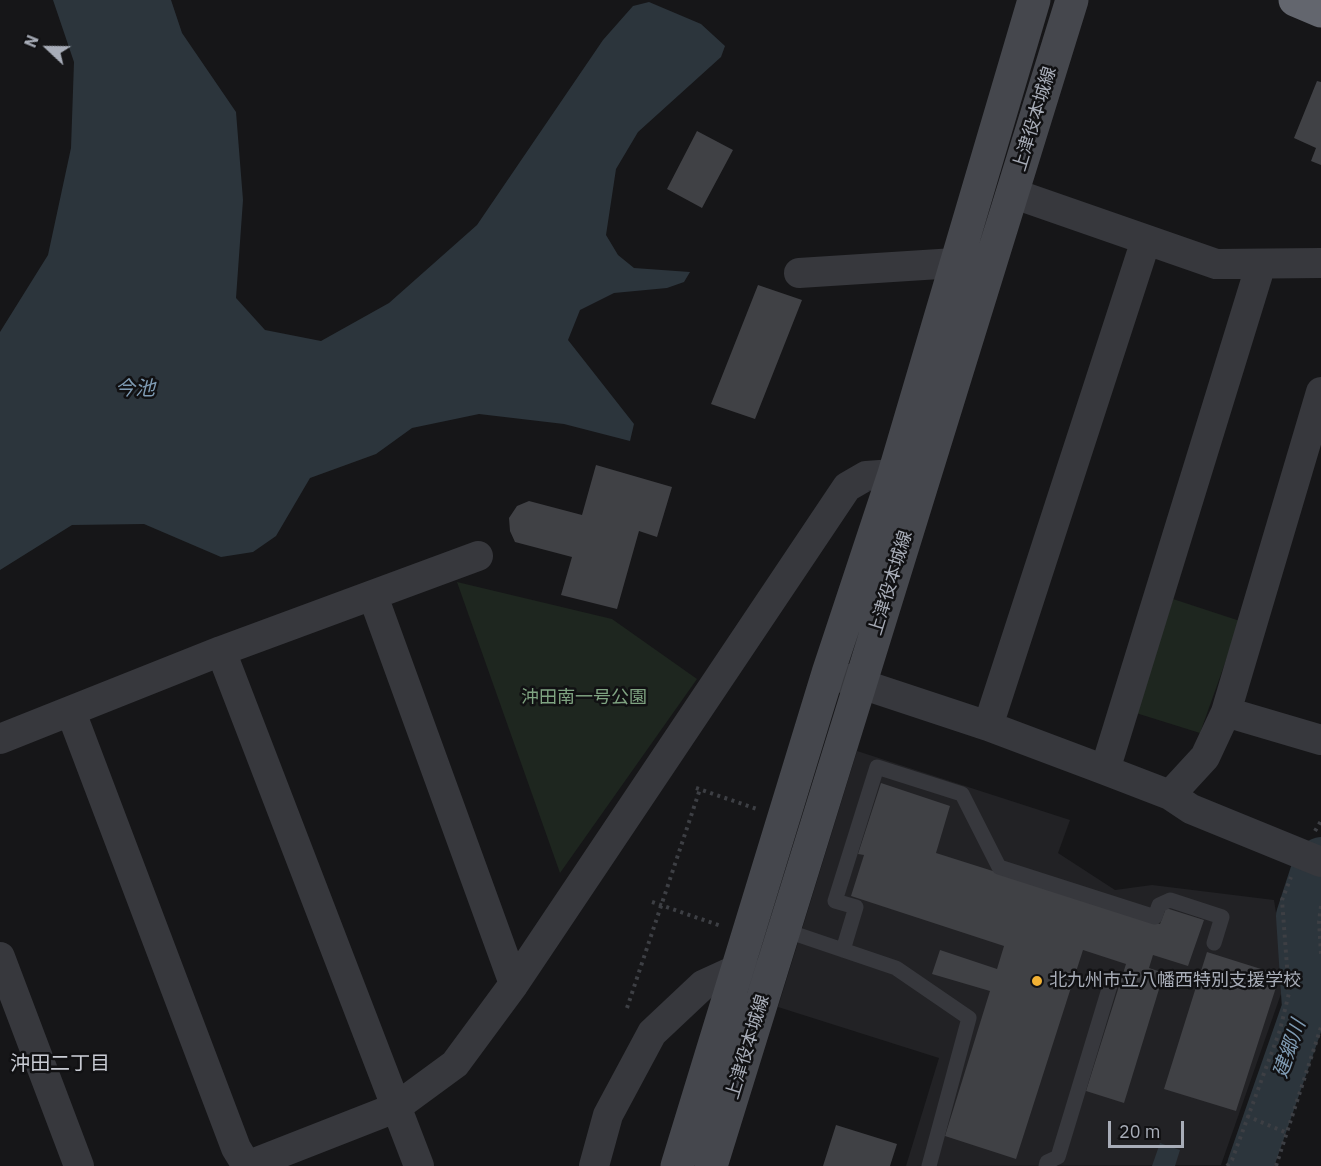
<!DOCTYPE html>
<meta charset="utf-8">
<style>
body{margin:0}
#map{position:relative;width:1321px;height:1166px;overflow:hidden;background:#161618;font-family:"IBM Plex Sans",sans-serif}
canvas{display:block}
.north{position:absolute;left:18px;top:18px;width:60px;height:60px;-webkit-text-stroke:4px #111113;paint-order:stroke;rotate:292deg;font-size:16px;font-weight:700;line-height:24px;text-align:center;color:#a8adb8}
.north::after{content:'';display:block;margin:auto;width:21px;height:27px;background:#a8adb8;clip-path:polygon(50% 0,100% 100%,50% 72%,0 100%)}
.scale{position:absolute;left:1108px;top:1121px;width:76px;height:27px;box-sizing:border-box;border:3px solid #a8adb8;border-top:0;padding-left:8px;font-size:18px;line-height:21px;white-space:nowrap;color:#a8adb8;-webkit-text-stroke:4px #111113;paint-order:stroke}
</style>
<div id="map">
<canvas width="1321" height="1166"></canvas>
<div class="north">N</div>
<div class="scale">20 m</div>
</div>
<script>
const ctx = document.querySelector('canvas').getContext('2d');
ctx.lineJoin = 'round';
function paint(path, color) {
  ctx.fillStyle = color;
  ctx.fill(path, 'evenodd');
}
function toPath(rows) {
  const path = new Path2D();
  for (const r of rows) {
    path.moveTo(r[0], r[1]);
    for (let i = 2; i < r.length; i += 2) path.lineTo(r[i], r[i + 1]);
  }
  return path;
}
function stroke(path, color, width, dash) {
  ctx.strokeStyle = color;
  ctx.lineWidth = width;
  ctx.lineCap = dash ? 'butt' : 'round';
  ctx.setLineDash(dash || []);
  ctx.stroke(path);
}
function drawText(font, color, halo, rows, align = 'center') {
  ctx.font = font + ' "IBM Plex Sans","Noto Sans JP",sans-serif';
  ctx.lineWidth = 5;
  ctx.setLineDash([]);
  ctx.textBaseline = 'middle';
  ctx.strokeStyle = halo;
  ctx.fillStyle = color;
  for (const [text, x, y, turn = 0] of rows) {
    ctx.save();
    ctx.translate(x, y);
    ctx.rotate((+turn || 0) * Math.PI / 180);
    ctx.textAlign = isNaN(turn) ? turn : align;
    if (halo) ctx.strokeText(text, 0, 0);
    ctx.fillText(text, 0, 0);
    ctx.restore();
  }
}
const built = toPath([
 [857,751,1070,820,1058,853,1115,890,1152,885,1274,900,1285,971,1282,991,1221,1165,906,1166,939,1058,778,1007]
]);
const green = toPath([
 [457,582,612,619,697,679,560,873],
 [1173,599,1240,621,1200,733,1136,713]
]);
const water = toPath([
 [53,0,171,0,182,33,236,112,243,200,236,298,265,330,321,341,389,303,477,225,603,40,633,6,649,2,701,24,725,46,721,57,638,132,616,169,606,235,618,255,634,268,690,272,684,282,667,288,614,293,580,310,568,340,634,424,630,441,564,424,479,414,412,428,376,454,310,478,276,536,253,552,221,557,144,524,72,525,0,570,0,332,48,255,71,148,74,62],
 [1160,1143,1180,1150,1175,1166,1152,1166]
]);
const river = toPath([
 [1250,1166,1305,1008,1299,916,1313,873,1321,860]
]);
const building = toPath([
 [1317,81,1321,82,1321,165,1311,161,1316,148,1294,138],
 [697,131,733,150,702,208,667,189],
 [758,285,802,300,755,419,711,404],
 [596,465,672,487,657,537,639,531,617,609,561,595,572,557,515,542,510,531,509,518,517,506,529,501,582,515],
 [881,783,950,806,936,853,1160,924,1166,908,1204,920,1188,966,1153,955,1149,968,1164,973,1124,1103,1086,1091,1126,964,1083,950,1016,1159,945,1136,990,991,932,974,940,950,997,969,1004,946,851,896,864,855,858,854],
 [1207,952,1280,975,1236,1111,1164,1089],
 [836,1125,897,1144,890,1166,823,1166]
]);
const path = toPath([
 [696,788,757,809],
 [1315,831,1321,821],
 [652,902,721,926],
 [1321,906,1319,921,1321,954],
 [627,1008,700,789],
 [1247,1116,1287,1133],
 [1227,1166,1232,1160,1280,1030,1289,993,1282,900,1291,877],
 [1276,1166,1321,1027]
]);
const lane = toPath([
 [784,930,896,968,969,1018,929,1166],
 [843,950,856,907,835,901,877,767,962,794,999,867,1155,917,1159,905,1170,900,1222,917,1214,943],
 [1046,1166,1047,1162,1058,1157,1112,979]
]);
const street = toPath([
 [1012,193,1216,264,1321,263],
 [799,273,955,263],
 [373,596,514,984],
 [221,651,419,1166],
 [837,676,988,726,1105,770,1170,795,1191,809,1321,862],
 [71,712,236,1148,247,1166,395,1108,455,1064,514,984,847,487,866,476,894,474,917,480],
 [1226,712,1321,740],
 [988,726,1146,240],
 [0,739,221,651,478,556],
 [1105,770,1261,264],
 [1170,795,1205,757,1226,712,1321,392],
 [0,957,79,1166],
 [594,1166,608,1115,652,1033,703,985,738,969,755,975]
]);
const secondary = toPath([
 [677,1166,828,673,894,474,1034,0],
 [711,1166,1072,0]
]);
const highway = toPath([
 [1295,0,1321,11]
]);
const markers = [
 [1037,981,6,"#f2b134"]
];
const streetNames = [
 ["上津役本城線",1035,119,-73],
 ["上津役本城線",891,583,-73],
 ["上津役本城線",748,1047,-73]
];
const parkNames = [
 ["沖田南一号公園",584,698]
];
const poiNames = [
 ["北九州市立八幡西特別支援学校",1049,981]
];
const waterNames = [
 ["今池",135,389],
 ["建郷川",1290,1049,-71]
];
const neighbourhoodNames = [
 ["沖田二丁目",60,1064]
];
paint(built, '#222225');
paint(green, '#1e261f');
paint(water, '#2c353c');
stroke(river, '#2c353c', 46);
paint(building, '#404145');
stroke(path, '#3d3f44', 4, [3, 4.5]);
stroke(lane, '#37383d', 15);
stroke(street, '#37383d', 30);
stroke(secondary, '#45474d', 33);
stroke(highway, '#63666e', 33);
for (const [x, y, r, color] of markers) {
  const dot = new Path2D();
  dot.arc(x, y, r, 0, 2 * Math.PI);
  ctx.fillStyle = color;
  ctx.fill(dot);
  stroke(dot, '#111113', 2);
}
drawText('18px', '#a8adb8', '#111113', streetNames);
drawText('18px', '#7fa381', '#111113', parkNames);
drawText('18px', '#a8adb8', '#111113', poiNames, 'left');
drawText('italic 20px', '#7f9bb3', '#111113', waterNames);
drawText('20px', '#c9ccd4', '#111113', neighbourhoodNames);
</script>
